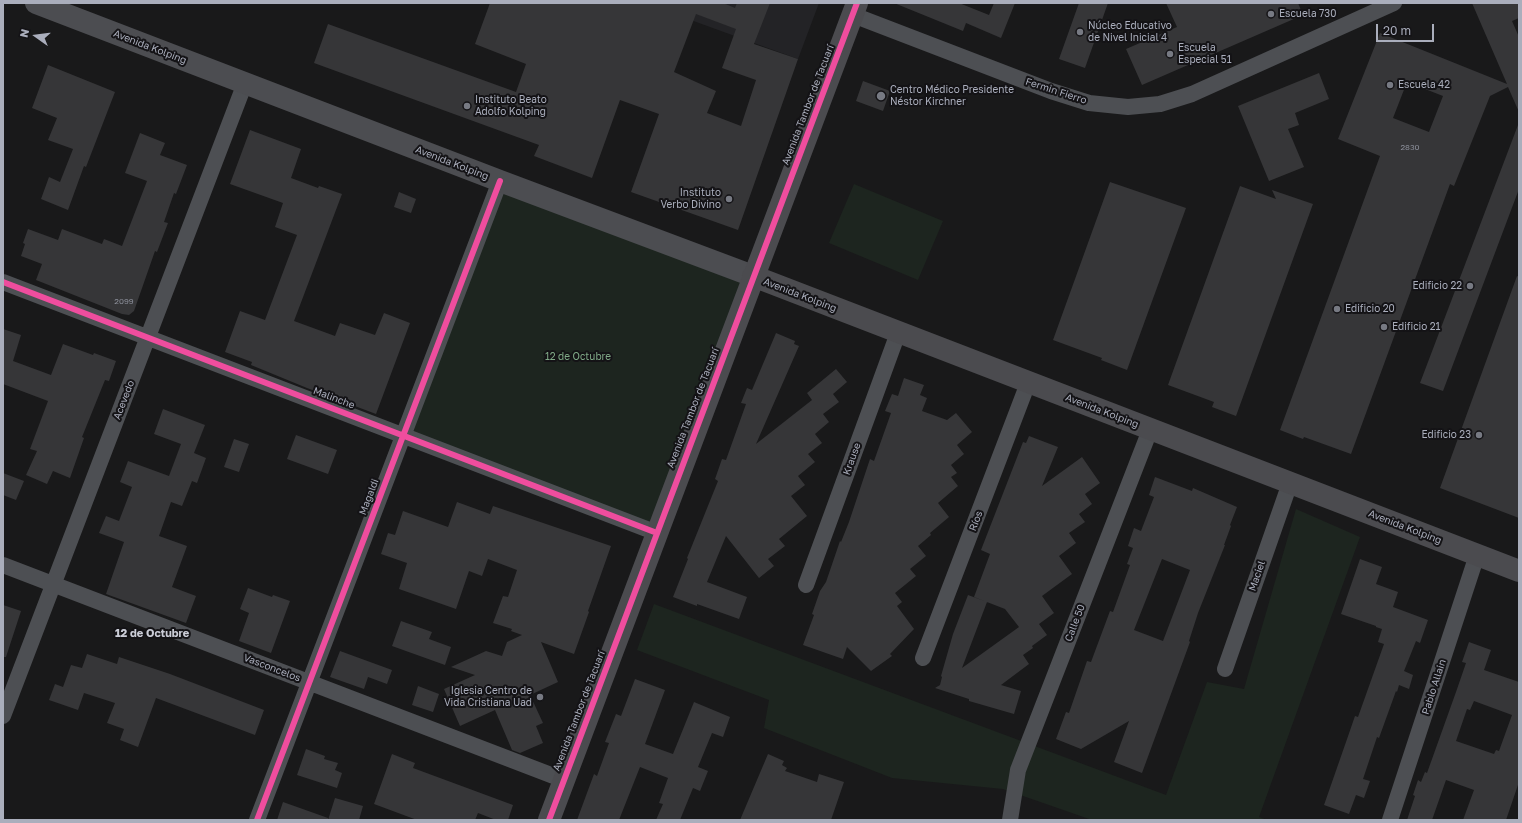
<!DOCTYPE html>
<meta charset="utf-8">
<style>
body{margin:0}
#map{position:relative;width:1522px;height:823px;overflow:hidden;background:#19191a;font-family:"Golos Text",sans-serif}
canvas{display:block}
.frame{position:absolute;inset:0;border:4px solid #aaaebc;pointer-events:none}
.north{position:absolute;left:16px;top:16px;width:40px;height:40px;-webkit-text-stroke:3px #141316;paint-order:stroke;rotate:284deg;font-size:11px;font-weight:700;line-height:16px;text-align:center;color:#aaaebc}
.north::after{content:'';display:block;margin:auto;width:14px;height:18px;background:#aaaebc;clip-path:polygon(50% 0,100% 100%,50% 72%,0 100%)}
.scale{position:absolute;left:1376px;top:24px;width:58px;height:18px;box-sizing:border-box;border:2px solid #aaaebc;border-top:0;padding-left:5px;font-size:12px;line-height:14px;white-space:nowrap;color:#aaaebc;-webkit-text-stroke:3px #141316;paint-order:stroke}
</style>
<div id="map">
<canvas width="1522" height="823"></canvas>
<div class="frame"></div>
<div class="north">N</div>
<div class="scale">20 m</div>
</div>
<script>
const ctx = document.querySelector('canvas').getContext('2d');
ctx.lineJoin = 'round';
function paint(path, color) {
  ctx.fillStyle = color;
  ctx.fill(path, 'evenodd');
}
function toPath(rows) {
  const path = new Path2D();
  for (const r of rows) {
    path.moveTo(r[0], r[1]);
    for (let i = 2; i < r.length; i += 2) path.lineTo(r[i], r[i + 1]);
  }
  return path;
}
function stroke(path, color, width, dash) {
  ctx.strokeStyle = color;
  ctx.lineWidth = width;
  ctx.lineCap = dash ? 'butt' : 'round';
  ctx.setLineDash(dash || []);
  ctx.stroke(path);
}
function drawText(font, color, halo, rows, align = 'center') {
  ctx.font = font + ' "Golos Text",sans-serif';
  ctx.lineWidth = 4;
  ctx.setLineDash([]);
  ctx.textBaseline = 'middle';
  ctx.strokeStyle = halo;
  ctx.fillStyle = color;
  for (const [text, x, y, turn = 0] of rows) {
    ctx.save();
    ctx.translate(x, y);
    ctx.rotate((+turn || 0) * Math.PI / 180);
    ctx.textAlign = isNaN(turn) ? turn : align;
    if (halo) ctx.strokeText(text, 0, 0);
    ctx.fillText(text, 0, 0);
    ctx.restore();
  }
}
const built = toPath([
 [644,3,819,3,798,59]
]);
const green = toPath([
 [500,181,753,276,657,533,403,436],
 [854,184,943,221,918,280,829,243],
 [1296,509,1360,537,1259,817,1267,820,1092,820,1003,789,892,778,764,728,769,700,637,650,654,604,1166,795,1207,682,1244,689]
]);
const building = toPath([
 [490,3,723,3,735,8,737,3,770,3,754,44,798,59,738,230,631,192,659,114,620,100,592,178,534,156,539,145,314,63,328,24,516,92,526,64,475,44],
 [696,14,736,29,722,68,756,80,741,126,707,113,716,91,674,72],
 [894,3,959,3,989,15,994,3,1015,3,1001,38,966,23,963,31],
 [1079,3,1108,3,1085,68,1059,59],
 [1166,3,1298,3,1303,15,1142,85,1126,49,1177,27],
 [1472,3,1519,3,1519,18,1512,21,1519,37,1519,112,1508,87,1490,96,1454,186,1450,184,1351,454,1304,437,1303,439,1280,430,1380,156,1338,139,1380,33,1507,84],
 [1407,82,1443,96,1429,132,1393,118],
 [48,65,115,92,86,167,84,166,68,210,41,199,49,177,60,182,73,149,48,140,57,118,32,108],
 [1319,73,1329,99,1295,113,1299,125,1288,129,1304,167,1269,181,1238,106],
 [863,81,890,91,883,111,856,101],
 [1518,125,1519,125,1519,189,1443,391,1420,383],
 [250,130,301,149,291,178,318,188,319,186,342,194,294,321,335,336,340,323,375,335,384,313,410,323,376,414,307,388,251,365,252,362,225,352,240,311,265,320,297,235,275,227,283,203,230,184],
 [140,133,165,143,160,155,187,165,176,194,174,193,164,222,168,223,157,252,155,251,134,311,129,315,122,314,36,280,42,264,21,256,25,244,23,243,28,229,58,240,62,229,102,244,104,239,122,246,147,181,125,173],
 [1110,182,1186,208,1127,370,1101,360,1102,358,1053,340],
 [1240,186,1276,199,1272,190,1313,204,1236,416,1212,407,1214,402,1168,385],
 [399,192,416,199,411,213,394,207],
 [1517,276,1519,277,1519,518,1440,488],
 [3,329,21,335,13,361,51,375,63,344,93,355,94,353,116,361,109,381,105,380,82,437,84,438,70,478,53,471,47,484,26,475,37,451,30,449,48,401,3,384],
 [776,333,795,341,794,344,799,346,756,444,812,400,807,393,836,369,847,382,833,394,839,402,823,414,829,422,815,434,822,443,808,454,815,462,798,476,805,485,791,496,807,516,779,539,785,546,768,559,774,566,759,578,726,536,707,582,747,597,739,619,697,604,697,606,673,597,688,559,687,558,718,481,715,479,722,459,726,460,746,404,741,403,747,388,752,390],
 [904,378,924,385,920,395,927,398,922,411,947,420,956,413,972,432,957,445,964,454,951,465,957,473,951,477,958,486,938,503,949,517,930,533,931,535,918,546,926,556,910,569,916,576,895,593,902,602,897,606,914,629,890,654,892,656,871,671,847,647,843,659,803,645,814,615,812,614,820,591,826,582,840,541,841,542,849,522,870,459,874,461,891,413,885,411,892,394,898,396],
 [163,409,205,425,194,453,206,458,197,483,192,481,182,506,171,502,159,536,187,546,172,587,196,596,186,623,106,594,124,542,99,533,106,516,119,521,132,487,120,482,128,461,169,476,181,444,154,434],
 [296,435,337,450,328,474,287,459],
 [1029,436,1058,447,1042,486,1082,457,1100,483,1085,494,1092,504,1079,514,1085,522,1069,533,1076,543,1059,556,1072,574,1042,596,1054,613,1039,624,1047,635,1032,646,1033,648,1023,655,1029,664,1001,685,1021,691,1014,714,969,701,969,699,935,688,940,685,942,677,941,676,953,634,968,595,987,602,962,668,1019,627,1005,609,974,597,990,554,981,550,1023,442,1026,443],
 [234,439,249,444,239,472,224,467],
 [3,473,24,481,16,500,3,495],
 [1155,477,1192,491,1193,488,1237,507,1230,525,1231,526,1224,545,1225,545,1198,613,1189,641,1190,642,1142,773,1114,762,1129,721,1081,749,1056,739,1066,712,1069,713,1087,661,1091,662,1110,611,1113,612,1130,565,1127,564,1133,548,1128,546,1134,528,1141,531,1154,497,1149,495],
 [1162,559,1190,570,1163,641,1134,630],
 [457,502,490,514,493,506,611,546,588,611,589,612,574,654,541,642,558,682,530,695,543,723,536,726,543,743,520,753,512,750,495,710,460,726,444,689,475,675,451,667,486,651,502,656,507,642,522,635,511,631,512,629,493,623,503,596,508,597,517,570,488,559,482,576,469,571,456,609,399,589,407,563,381,554,388,533,395,535,403,511,448,527],
 [1360,559,1382,567,1376,584,1398,592,1393,607,1428,620,1420,643,1416,641,1404,671,1413,675,1409,689,1399,685,1397,692,1396,691,1379,738,1377,737,1363,779,1370,781,1364,798,1356,795,1349,814,1324,805,1346,742,1355,716,1358,717,1384,644,1378,642,1382,629,1376,627,1376,626,1341,614],
 [248,588,272,597,273,595,290,601,271,653,239,641,249,613,240,609],
 [3,605,21,611,6,657,3,657],
 [401,621,432,632,429,639,451,647,445,665,392,646],
 [1469,642,1491,650,1484,670,1519,682,1519,782,1506,820,1463,820,1474,790,1446,780,1432,820,1407,820,1415,796,1413,795,1418,780,1421,782,1425,772,1427,773,1456,692,1466,663,1462,662],
 [1474,701,1512,715,1499,751,1496,750,1494,754,1456,741,1467,709,1470,710],
 [340,651,392,670,387,684,368,677,364,689,330,677],
 [87,654,117,664,119,657,170,674,264,710,255,735,156,698,138,747,120,740,124,729,107,723,115,703,84,693,78,710,49,700,55,684,63,687,71,665,82,668],
 [635,679,665,690,645,744,673,754,694,702,730,717,723,737,712,733,698,767,708,771,700,791,693,788,680,820,656,820,663,804,659,803,668,778,640,767,619,820,577,820,594,774,597,776,609,743,605,742,616,714,621,716],
 [418,686,439,694,433,712,412,705],
 [306,749,325,756,324,759,338,763,335,770,342,773,337,788,297,775],
 [392,754,415,763,413,768,513,805,508,820,496,820,478,813,475,820,417,820,374,804],
 [768,754,784,761,782,765,787,768,785,771,817,782,819,774,844,782,831,820,740,820],
 [335,798,363,806,359,820,328,820],
 [283,802,328,818,328,820,277,820]
]);
const minor = toPath([
 [853,15,1051,91,1089,103,1128,107,1160,104,1192,94,1394,3],
 [3,282,657,533],
 [3,565,564,780],
 [806,585,898,333],
 [923,658,1028,383],
 [1225,669,1290,483],
 [3,716,245,83],
 [257,820,500,181],
 [1010,820,1018,770,1150,430],
 [1390,820,1477,555]
]);
const secondary = toPath([
 [36,3,500,181,753,276]
]);
const primary = toPath([
 [753,276,1519,571],
 [549,820,857,3]
]);
const cycleway = toPath([
 [3,282,657,533],
 [257,820,500,181],
 [549,820,857,3]
]);
const markers = [
 [1271,14,4,"#777a83"],
 [1080,32,4,"#777a83"],
 [1170,54,4,"#777a83"],
 [1390,85,4,"#777a83"],
 [881,96,5,"#777a83"],
 [467,106,4,"#777a83"],
 [729,199,4,"#777a83"],
 [1470,286,4,"#777a83"],
 [1337,309,4,"#777a83"],
 [1384,327,4,"#777a83"],
 [1479,435,4,"#777a83"],
 [540,697,4,"#777a83"]
];
const numberNames = [
 ["2830",1410,147],
 ["2099",124,301]
];
const poiNames = [
 ["Escuela 730",1279,14],
 ["Núcleo Educativo",1088,26],
 ["de Nivel Inicial 4",1088,38],
 ["Escuela",1178,48],
 ["Especial 51",1178,60],
 ["Escuela 42",1398,85],
 ["Centro Médico Presidente",890,90],
 ["Néstor Kirchner",890,102],
 ["Instituto Beato",475,100],
 ["Adolfo Kolping",475,112],
 ["Instituto",721,193,"right"],
 ["Verbo Divino",721,205,"right"],
 ["Edificio 22",1462,286,"right"],
 ["Edificio 20",1345,309],
 ["Edificio 21",1392,327],
 ["Edificio 23",1471,435,"right"],
 ["Iglesia Centro de",532,691,"right"],
 ["Vida Cristiana Uad",532,703,"right"]
];
const streetNames = [
 ["Avenida Kolping",150,47,21],
 ["Fermin Fierro",1056,91,18],
 ["Avenida Tambor de Tacuarí",808,105,-69],
 ["Avenida Kolping",452,163,21],
 ["Avenida Kolping",800,295,21],
 ["Malinche",334,398,21],
 ["Acevedo",124,400,-69],
 ["Avenida Tambor de Tacuarí",693,408,-69],
 ["Avenida Kolping",1102,411,21],
 ["Krause",852,459,-70],
 ["Magaldi",369,497,-69],
 ["Ríos",976,521,-69],
 ["Avenida Kolping",1405,527,21],
 ["Maciel",1257,576,-71],
 ["Calle 50",1075,623,-69],
 ["Vasconcelos",272,668,21],
 ["Pablo Allain",1434,687,-72],
 ["Avenida Tambor de Tacuarí",579,711,-69]
];
const parkNames = [
 ["12 de Octubre",578,357]
];
const neighbourhoodNames = [
 ["12 de Octubre",152,634]
];
paint(built, '#232326');
paint(green, '#1d251f');
paint(building, '#363638');
stroke(minor, '#4d4f53', 16);
stroke(secondary, '#4c4d51', 22);
stroke(primary, '#4b4b4f', 22);
stroke(cycleway, '#ef4d9e', 6);
for (const [x, y, r, color] of markers) {
  const dot = new Path2D();
  dot.arc(x, y, r, 0, 2 * Math.PI);
  ctx.fillStyle = color;
  ctx.fill(dot);
  stroke(dot, '#141316', 1.5);
}
drawText('8px', '#8d909b', null, numberNames);
drawText('10px', '#aaaebc', '#141316', poiNames, 'left');
drawText('10px', '#aaaebc', '#141316', streetNames);
drawText('10px', '#7fa886', '#141316', parkNames);
drawText('bold 11px', '#cbcdd7', '#141316', neighbourhoodNames);
</script>
